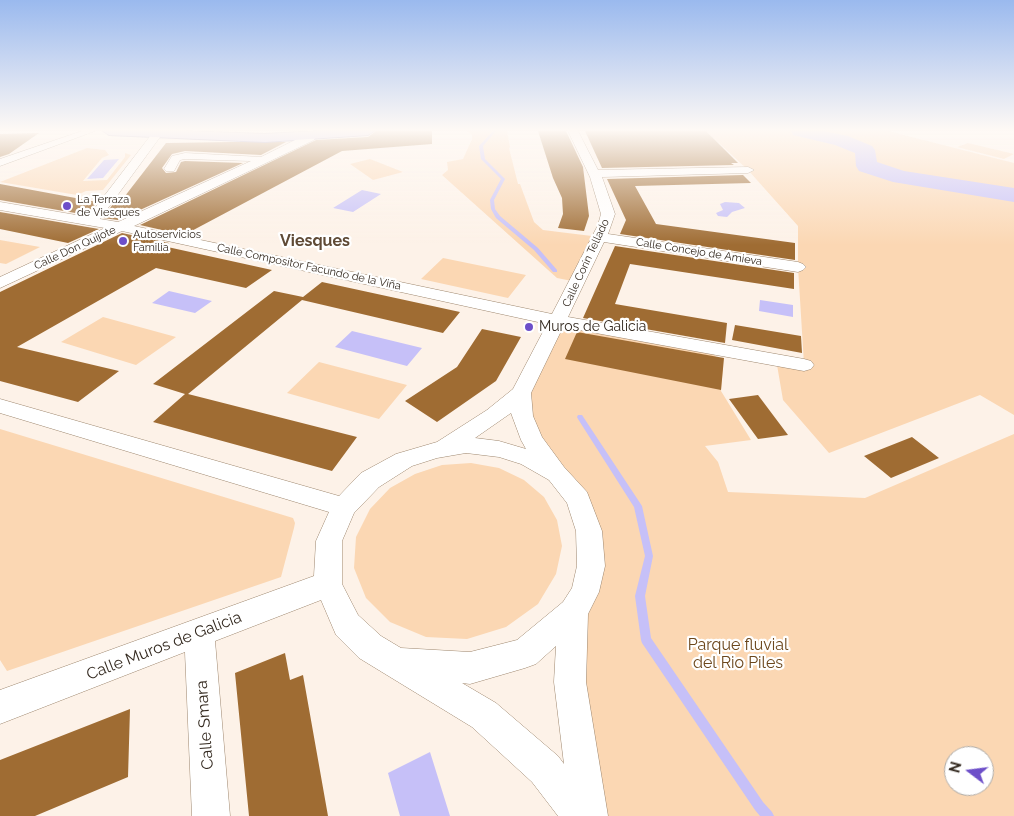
<!DOCTYPE html>
<meta charset="utf-8">
<style>
body{margin:0}
#map{position:relative;width:1014px;height:816px;overflow:hidden;background:#fdf2e8;font-family:Raleway,sans-serif}
canvas{display:block}
.north{position:absolute;left:944px;top:746px;width:50px;height:50px;box-sizing:border-box;background:#fff;border:1px solid #aeaaa6;border-radius:50%;rotate:285deg;font-size:14px;font-weight:700;line-height:20px;text-align:center;color:#342a20}
.north::after{content:'';display:block;margin:auto;width:18px;height:22px;background:#6d4fc9;clip-path:polygon(50% 0,100% 100%,50% 72%,0 100%)}
</style>
<div id="map">
<canvas width="1014" height="816"></canvas>
<div class="north">N</div>
</div>
<script>
const ctx = document.querySelector('canvas').getContext('2d');
ctx.lineJoin = 'round';
function paint(path, color) {
  ctx.fillStyle = color;
  ctx.fill(path, 'evenodd');
}
function toPath(rows) {
  const path = new Path2D();
  for (const r of rows) {
    path.moveTo(r[0], r[1]);
    for (let i = 2; i < r.length; i += 2) path.lineTo(r[i], r[i + 1]);
  }
  return path;
}
function stroke(path, color, width, dash) {
  ctx.strokeStyle = color;
  ctx.lineWidth = width;
  ctx.lineCap = dash ? 'butt' : 'round';
  ctx.setLineDash(dash || []);
  ctx.stroke(path);
}
function drawText(font, color, halo, rows, align = 'center') {
  ctx.font = font + ' Raleway,sans-serif';
  ctx.lineWidth = 4.5;
  ctx.setLineDash([]);
  ctx.textBaseline = 'middle';
  ctx.strokeStyle = halo;
  ctx.fillStyle = color;
  for (const [text, x, y, turn = 0] of rows) {
    ctx.save();
    ctx.translate(x, y);
    ctx.rotate((+turn || 0) * Math.PI / 180);
    ctx.textAlign = isNaN(turn) ? turn : align;
    if (halo) ctx.strokeText(text, 0, 0);
    ctx.fillText(text, 0, 0);
    ctx.restore();
  }
}
const green = toPath([
 [467,131,507,131,510,147,509,148,518,184,520,184,534,222,543,230,600,237,577,282,557,278,442,175,448,170,447,162,463,159,472,139,472,135],
 [706,131,888,131,1014,163,1014,415,980,395,829,453,783,400,776,359,804,364,798,267,798,226,748,170],
 [968,143,1014,154,1004,159,957,147],
 [87,148,105,150,109,155,102,158,83,181,107,180,125,157,125,153,131,155,103,190,86,191,77,195,0,182],
 [370,159,403,172,373,180,350,164],
 [0,240,40,247,6,264,0,263],
 [443,258,526,275,508,298,421,279],
 [103,317,176,337,136,365,61,342],
 [559,321,709,348,723,366,721,391,751,440,705,446,718,462,728,492,865,498,1014,434,1014,816,589,816,570,682,589,531,532,440,526,383],
 [954,756,984,756,984,786,954,786],
 [319,362,407,385,379,419,287,393],
 [0,429,293,518,295,523,294,528,281,577,7,671,0,660],
 [471,463,499,468,524,480,544,497,557,520,562,546,556,574,538,604,506,627,467,639,426,637,390,622,366,598,354,568,356,537,370,509,390,488,415,474,442,465]
]);
const water = toPath([
 [119,159,103,178,87,179,104,160],
 [362,190,381,194,353,212,333,208],
 [725,202,739,203,745,208,732,212,727,217,718,216,716,213,723,210,720,204],
 [169,291,212,301,195,313,152,303],
 [760,300,793,305,793,317,759,311],
 [352,331,422,348,407,366,335,347],
 [430,752,450,816,400,816,388,773]
]);
const stream = toPath([
 [493,131,496,131,483,146,485,159,505,179,494,200,495,209,500,216,538,248,557,270,557,272,553,272,534,250,496,218,491,209,490,200,501,179,481,159,479,146,493,131],
 [578,415,582,415,642,506,653,556,645,596,651,638,763,802,772,812,774,816,760,816,755,810,642,643,641,640,635,596,645,556,634,507,578,419,577,417,578,415]
]);
const river = toPath([
 [791,131,824,131,848,136,872,146,875,150,877,162,904,171,1014,188,1014,202,893,182,859,171,856,166,855,153,835,145,793,135,791,131]
]);
const building = toPath([
 [376,131,432,131,432,144,342,151,184,235,140,225,316,140,368,137],
 [538,131,566,131,583,167,589,216,584,231,558,228,563,214,562,198,553,178],
 [585,131,706,131,738,163,731,163,734,165,602,168],
 [39,133,9,154,0,157,0,134],
 [230,142,286,142,261,155,185,151,172,154,162,168,166,173,176,172,181,162,185,161,243,163,118,220,103,218,113,204,118,205,166,143],
 [743,175,751,183,635,186,656,224,795,243,795,260,620,234,626,220,607,179],
 [0,184,97,202,87,215,0,200],
 [0,212,99,229,68,243,0,229],
 [122,233,169,243,163,246,272,270,246,288,156,268,17,347,119,371,78,402,0,381,0,292],
 [615,246,794,273,794,289,630,264,615,304,727,323,725,343,583,318],
 [322,282,460,312,443,333,302,300,188,394,357,437,332,471,153,422,185,394,153,384,274,291,303,297],
 [735,325,801,336,802,353,732,340],
 [482,329,521,337,496,381,437,422,405,401,457,367],
 [577,332,724,358,721,390,565,359],
 [758,395,788,435,758,439,729,399],
 [912,437,939,458,891,478,864,456],
 [285,653,290,680,303,675,328,816,249,816,235,673],
 [130,709,128,777,35,816,0,816,0,760]
]);
const minor = toPath([
 [82,131,95,131,0,166,0,159,82,131],
 [154,131,160,131,163,133,100,219,118,222,251,161,185,159,180,160,174,171,166,171,164,169,172,156,185,153,261,157,311,132,316,135,314,140,134,226,552,314,598,225,601,214,590,177,568,131,578,131,598,170,748,167,754,170,748,173,602,177,615,214,608,234,798,262,803,264,806,267,803,270,798,272,604,242,568,317,804,359,811,361,814,365,811,369,804,371,563,327,531,393,533,416,542,437,564,467,587,492,602,531,605,566,599,592,588,614,586,682,608,816,558,816,532,782,472,727,359,658,336,635,321,600,215,641,230,816,192,816,185,652,0,724,0,690,314,576,316,541,329,512,0,413,0,399,339,496,361,473,396,454,437,442,487,410,513,389,547,324,122,231,0,288,0,277,105,228,0,210,0,202,88,217,154,131],
 [511,413,521,440,526,449,499,441,475,438,511,413],
 [466,453,499,457,521,464,549,480,567,503,576,531,577,566,572,588,563,602,517,640,470,652,401,648,381,636,358,615,342,584,342,541,354,513,379,487,412,466,437,458,466,453],
 [556,646,554,682,564,764,558,756,496,703,462,683,470,684,525,668,536,664,556,646]
]);
const major = toPath([
 [103,131,183,131,265,134,319,131,374,131,368,135,265,142,109,135,103,131]
]);
const markers = [
 [67,206,5,"#6d4fc9"],
 [123,241,5,"#6d4fc9"],
 [529,327,5,"#6d4fc9"]
];
const farPoinames = [
 ["La Terraza",77,200],
 ["de Viesques",77,213],
 ["Autoservicios",133,235],
 ["Familia",133,248]
];
const farStreetnames = [
 ["Calle Don Quijote",75,248,-25],
 ["Calle Concejo de Amieva",699,252,9],
 ["Calle Corín Tellado",586,263,-65],
 ["Calle Compositor Facundo de la Viña",309,267,12]
];
const poiNames = [
 ["Muros de Galicia",539,327]
];
const farDistrictnames = [
 ["Viesques",315,241]
];
const nearParknames = [
 ["Parque fluvial",738,645],
 ["del Rio Piles",738,663]
];
const nearStreetnames = [
 ["Calle Muros de Galicia",164,646,-21],
 ["Calle Smara",205,725,-94]
];
paint(green, '#fbd7b3');
paint(water, '#c6c0f8');
paint(stream, '#c6c0f8');
paint(river, '#c6c0f8');
paint(building, '#9f6c33');
stroke(minor, '#9e876f', 1);
stroke(major, '#7a6ea1', 2);
paint(minor, '#fff');
paint(major, '#c6bef0');
const sky = ctx.createLinearGradient(0, 0, 0, 245);
sky.addColorStop(0, '#9ab9ee');
sky.addColorStop(0.53, '#fef9f5');
sky.addColorStop(1, '#fef9f500');
ctx.fillStyle = sky;
ctx.fillRect(0, 0, 1014, 245);
for (const [x, y, r, color] of markers) {
  const dot = new Path2D();
  dot.arc(x, y, r, 0, 2 * Math.PI);
  ctx.fillStyle = color;
  ctx.fill(dot);
  stroke(dot, '#fff', 2);
}
drawText('11px', '#342a20', '#fff', farPoinames, 'left');
drawText('11px', '#342a20', '#fff', farStreetnames);
drawText('14px', '#342a20', '#fff', poiNames, 'left');
drawText('bold 16px', '#5f4a35', '#fff', farDistrictnames);
drawText('16px', '#6c471c', '#fff', nearParknames);
drawText('16px', '#342a20', '#fff', nearStreetnames);
</script>
